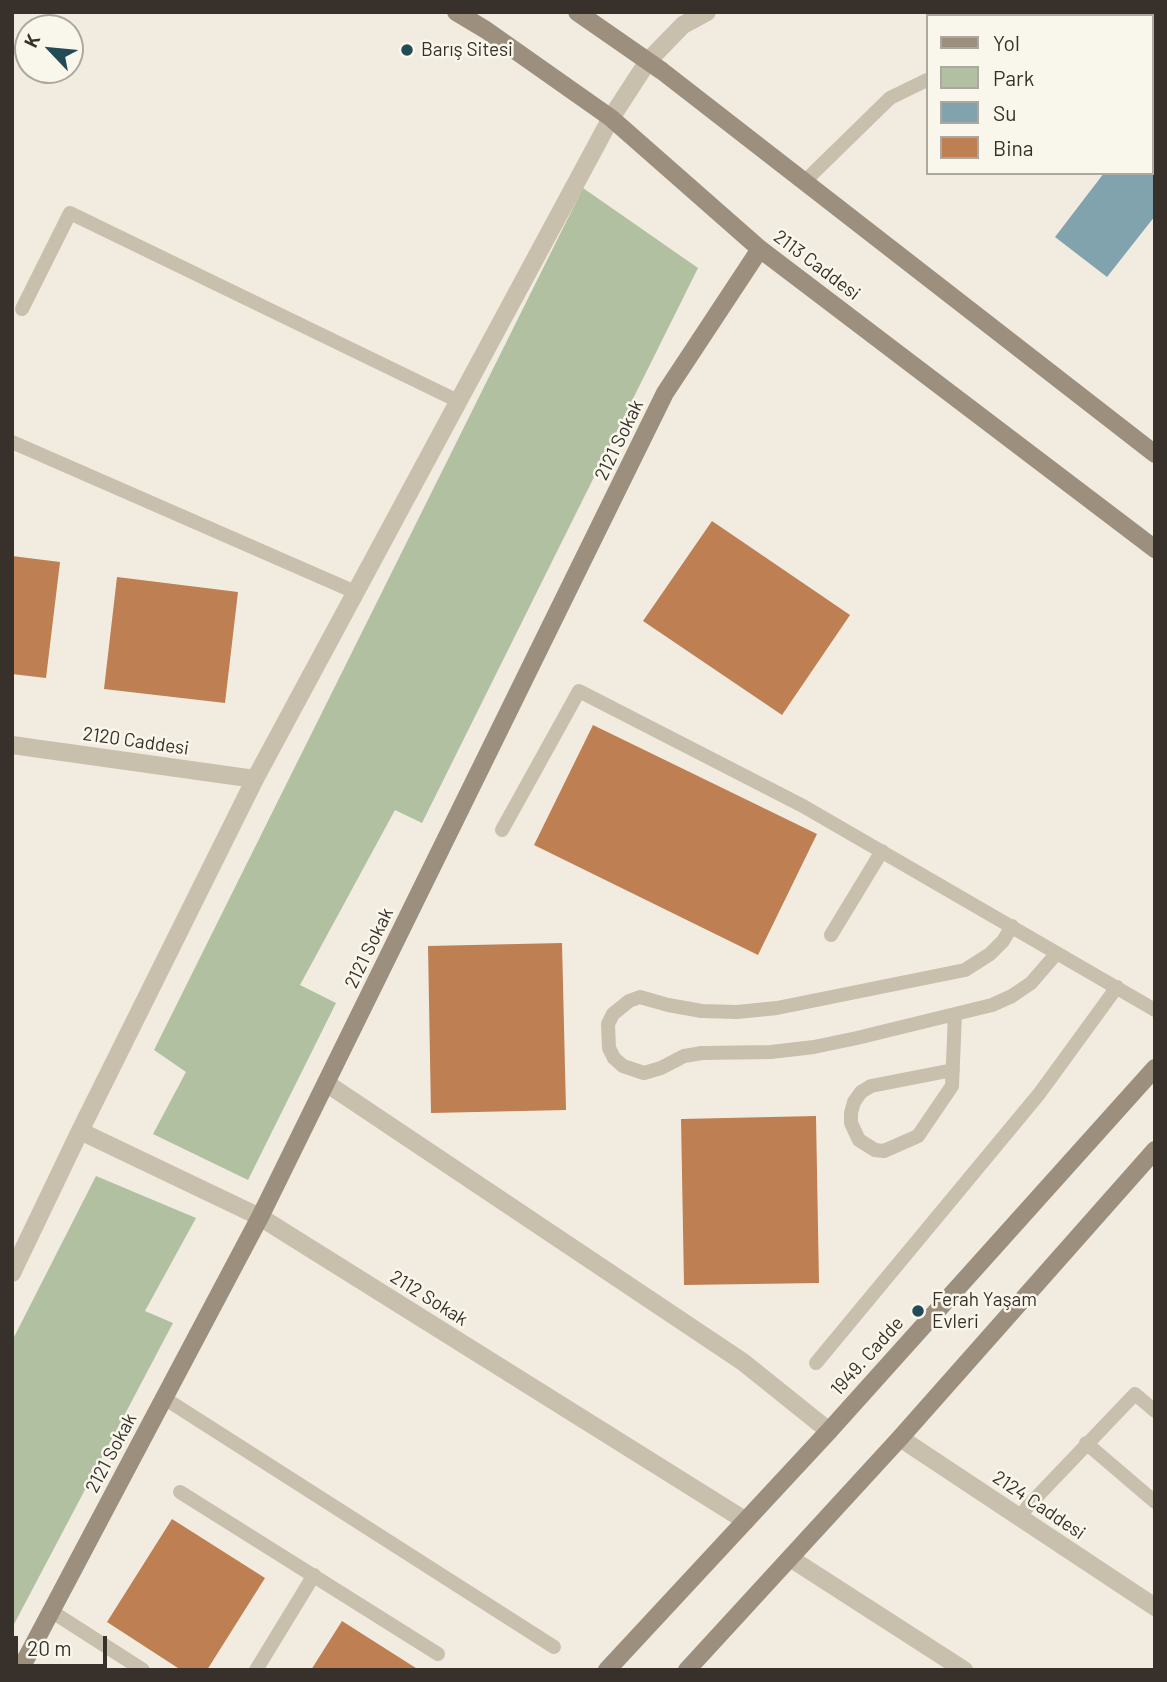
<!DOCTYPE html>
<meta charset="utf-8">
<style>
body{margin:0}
#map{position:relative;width:1167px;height:1682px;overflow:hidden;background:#f2ece0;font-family:Barlow,sans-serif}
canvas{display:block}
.frame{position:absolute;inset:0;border:14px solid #38312b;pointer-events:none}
.legend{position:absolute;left:926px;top:14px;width:228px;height:161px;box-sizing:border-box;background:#f9f6ec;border:2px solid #aca79f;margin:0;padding:9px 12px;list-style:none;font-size:21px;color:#38312b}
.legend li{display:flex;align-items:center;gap:14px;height:35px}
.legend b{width:35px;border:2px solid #aca79f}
.north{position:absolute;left:14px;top:14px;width:70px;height:70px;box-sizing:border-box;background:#f9f6ec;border:2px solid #aca79f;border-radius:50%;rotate:296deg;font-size:19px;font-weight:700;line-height:28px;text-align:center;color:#38312b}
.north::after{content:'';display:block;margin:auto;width:24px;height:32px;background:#234a57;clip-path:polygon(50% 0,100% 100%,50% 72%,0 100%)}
.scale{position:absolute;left:14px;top:1636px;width:93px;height:32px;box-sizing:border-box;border:4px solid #38312b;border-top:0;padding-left:9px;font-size:21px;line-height:24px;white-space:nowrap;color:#38312b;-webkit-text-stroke:5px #f9f6ec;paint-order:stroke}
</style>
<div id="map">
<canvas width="1167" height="1682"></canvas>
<div class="frame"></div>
<ul class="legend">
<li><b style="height:9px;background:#9d8f7e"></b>Yol</li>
<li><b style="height:19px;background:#b0c0a1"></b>Park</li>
<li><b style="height:19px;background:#81a3ad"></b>Su</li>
<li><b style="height:19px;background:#be7f52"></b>Bina</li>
</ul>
<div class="north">K</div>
<div class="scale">20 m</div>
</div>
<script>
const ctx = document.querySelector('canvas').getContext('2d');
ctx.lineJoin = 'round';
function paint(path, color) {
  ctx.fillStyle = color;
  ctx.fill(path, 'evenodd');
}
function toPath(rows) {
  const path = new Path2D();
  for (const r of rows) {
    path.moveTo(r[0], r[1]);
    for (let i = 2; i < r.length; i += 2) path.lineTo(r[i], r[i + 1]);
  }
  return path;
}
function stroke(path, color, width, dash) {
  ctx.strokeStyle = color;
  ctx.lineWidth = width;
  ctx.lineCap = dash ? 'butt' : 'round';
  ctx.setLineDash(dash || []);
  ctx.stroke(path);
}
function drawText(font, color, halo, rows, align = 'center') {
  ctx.font = font + ' Barlow,sans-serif';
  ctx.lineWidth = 5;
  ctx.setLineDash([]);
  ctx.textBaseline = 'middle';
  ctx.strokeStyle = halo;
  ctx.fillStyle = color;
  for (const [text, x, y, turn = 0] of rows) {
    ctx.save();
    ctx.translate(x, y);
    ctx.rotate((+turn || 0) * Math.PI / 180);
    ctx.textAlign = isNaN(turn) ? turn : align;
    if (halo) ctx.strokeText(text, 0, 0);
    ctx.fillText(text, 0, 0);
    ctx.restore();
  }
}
const green = toPath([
 [583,188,698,268,422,823,395,810,300,985,336,1003,248,1180,153,1134,186,1072,154,1050],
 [96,1176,196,1218,145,1311,173,1323,12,1628,12,1341]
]);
const water = toPath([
 [1151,122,1155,125,1155,216,1107,277,1055,237,1104,173,1151,173]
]);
const building = toPath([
 [712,521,850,615,782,715,643,621],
 [12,556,60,562,46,678,12,674],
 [117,577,238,592,225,703,104,689],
 [593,725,817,834,758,955,534,845],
 [562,943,566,1110,431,1113,428,946],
 [816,1116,819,1283,684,1285,681,1119],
 [172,1519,265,1578,207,1670,181,1670,107,1622],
 [342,1621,419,1670,311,1670]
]);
const lane = toPath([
 [1060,16,1067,12],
 [805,181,890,98,927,80],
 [22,309,70,213,458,401],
 [12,442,355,592],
 [502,830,579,691,803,806,1155,1010],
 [1012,926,1003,941,990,954,965,970,777,1008,737,1012,702,1011,668,1005,640,997,629,1001,613,1014,608,1024,609,1048,614,1058,623,1066,644,1073,661,1068,684,1056,702,1053,771,1052,814,1047,857,1038,992,1005,1012,996,1031,983,1057,953],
 [831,935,882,851],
 [953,1070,871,1086,861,1092,854,1102,851,1113,851,1123,859,1140,875,1150,884,1151,918,1136,952,1086,955,1014],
 [816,1363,1039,1094,1117,987],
 [164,1398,554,1647],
 [1086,1443,1155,1502],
 [180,1492,438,1654],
 [1020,1517,1028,1506,1135,1394,1155,1411],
 [51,1611,143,1670],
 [256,1670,314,1575]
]);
const street = toPath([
 [12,745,255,779],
 [326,1083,743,1362,829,1431],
 [80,1131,260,1217,746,1521],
 [12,1273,80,1131,255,779,611,118,648,61,683,25,707,12],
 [900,1438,1155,1607],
 [790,1558,964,1670]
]);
const secondary = toPath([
 [456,12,486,30,611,118,760,249,1155,549],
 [577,12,662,71,1155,454],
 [20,1670,260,1217,665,393,760,249],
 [607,1670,829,1431,1155,1068],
 [687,1670,900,1438,1155,1150]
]);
const markers = [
 [407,50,7,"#234a57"],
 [918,1311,7,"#234a57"]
];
const poiNames = [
 ["Barış Sitesi",421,50],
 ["Ferah Yaşam",932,1300],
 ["Evleri",932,1322]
];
const streetNames = [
 ["2113 Caddesi",817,265,37],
 ["2121 Sokak",619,440,-64],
 ["2120 Caddesi",136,741,8],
 ["2121 Sokak",369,948,-64],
 ["2112 Sokak",429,1298,32],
 ["1949. Cadde",867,1356,-48],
 ["2121 Sokak",111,1453,-62],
 ["2124 Caddesi",1039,1505,34]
];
paint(green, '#b0c0a1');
paint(water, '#81a3ad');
paint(building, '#be7f52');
stroke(lane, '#c9bfad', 14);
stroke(street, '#c9bfad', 18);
stroke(secondary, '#9d8f7e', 18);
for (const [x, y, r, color] of markers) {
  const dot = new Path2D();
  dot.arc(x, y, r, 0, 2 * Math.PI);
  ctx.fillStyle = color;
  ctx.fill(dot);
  stroke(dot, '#f9f6ec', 2.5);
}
drawText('19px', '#38312b', '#f9f6ec', poiNames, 'left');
drawText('19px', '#38312b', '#f9f6ec', streetNames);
</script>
